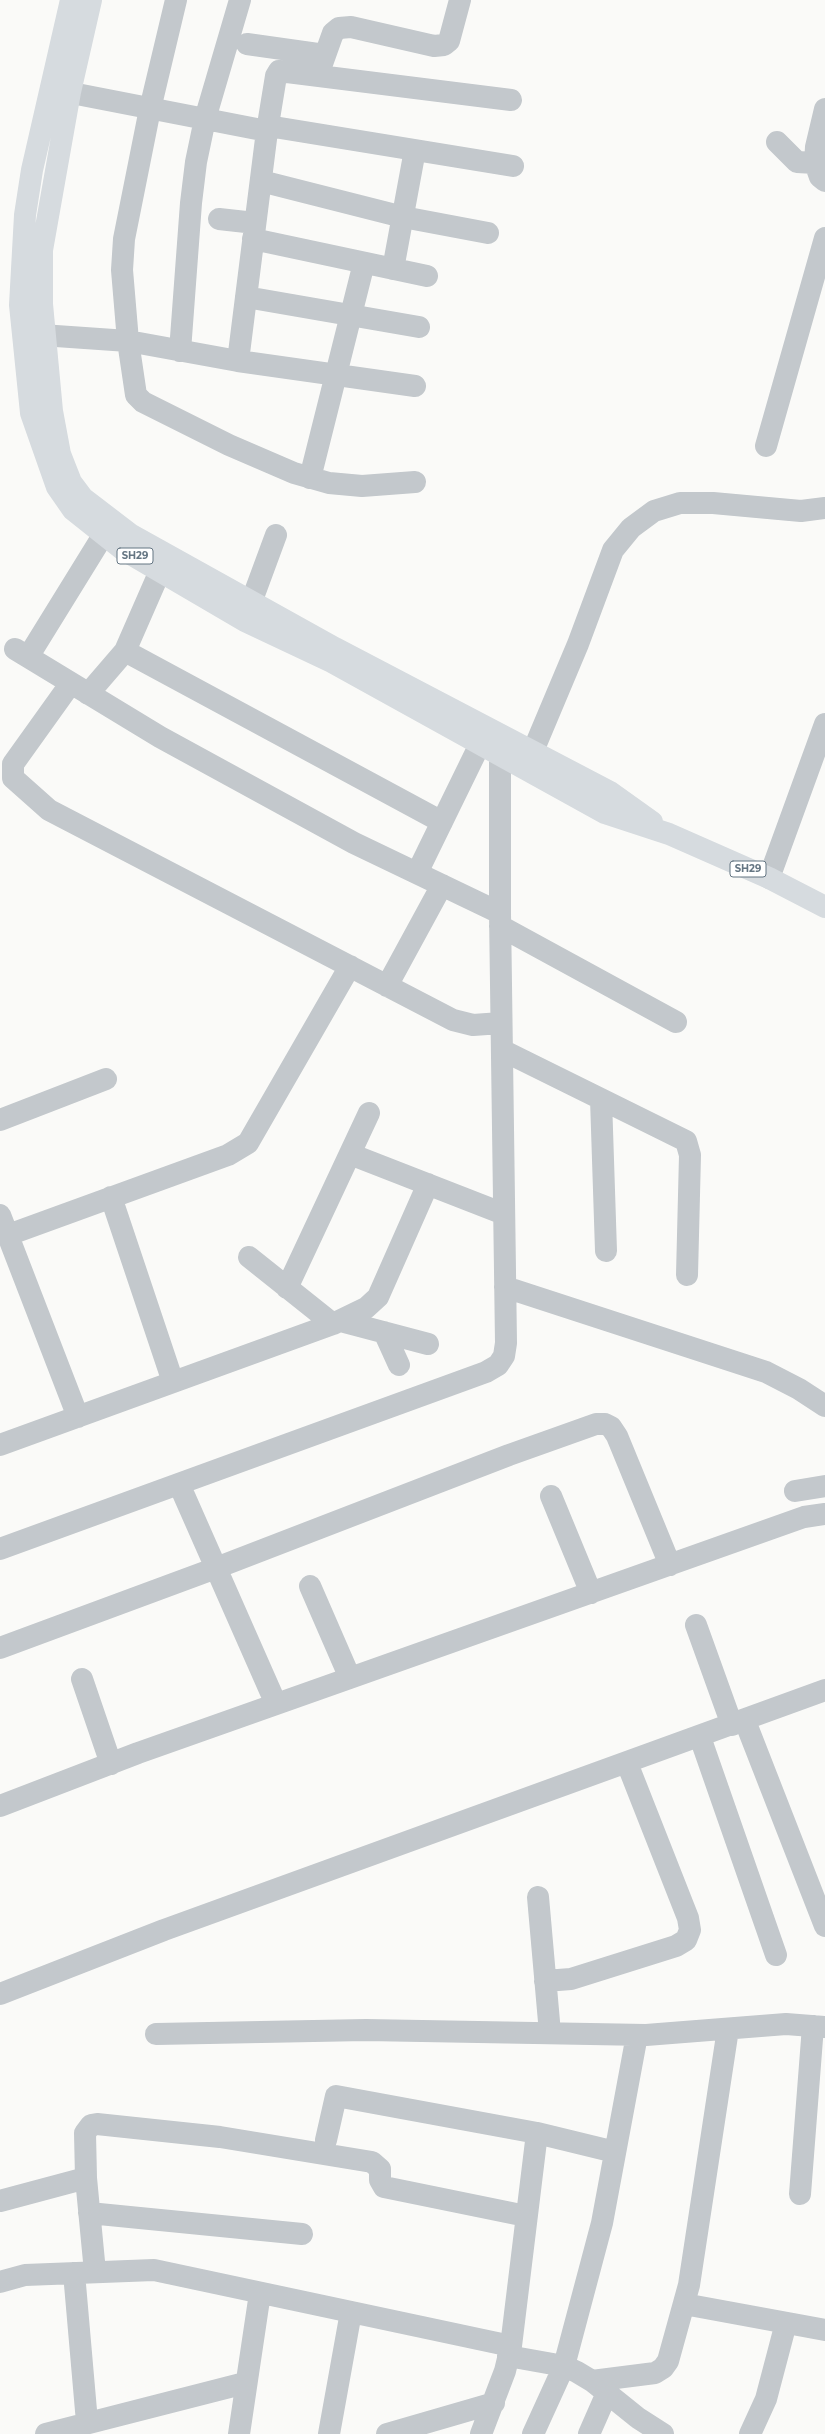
<!DOCTYPE html>
<style>
body{margin:0}
canvas{display:block;background:#fafaf8}
</style>
<canvas width="825" height="2434"></canvas>
<script>
const ctx = document.querySelector('canvas').getContext('2d');
ctx.lineJoin = 'round';
function toPath(rows) {
  const path = new Path2D();
  for (const r of rows) {
    path.moveTo(r[0], r[1]);
    for (let i = 2; i < r.length; i += 2) path.lineTo(r[i], r[i + 1]);
  }
  return path;
}
function stroke(path, color, width, dash) {
  ctx.strokeStyle = color;
  ctx.lineWidth = width;
  ctx.lineCap = dash ? 'butt' : 'round';
  ctx.setLineDash(dash || []);
  ctx.stroke(path);
}
function drawText(font, color, halo, rows, align = 'center') {
  ctx.font = font + ' Montserrat,sans-serif';
  ctx.lineWidth = 4;
  ctx.setLineDash([]);
  ctx.textBaseline = 'middle';
  ctx.strokeStyle = halo;
  ctx.fillStyle = color;
  for (const [text, x, y, turn = 0] of rows) {
    ctx.save();
    ctx.translate(x, y);
    ctx.rotate((+turn || 0) * Math.PI / 180);
    ctx.textAlign = isNaN(turn) ? turn : align;
    if (halo) ctx.strokeText(text, 0, 0);
    ctx.fillText(text, 0, 0);
    ctx.restore();
  }
}
const minor = toPath([
 [176,0,150,109,124,239,122,270,128,341,136,395,143,402,229,445,294,473,329,483,362,486,415,482],
 [247,44,325,55],
 [318,75,333,33,339,28,351,27,434,46,444,45,449,41,460,0],
 [51,89,267,131],
 [825,109,816,147,815,163,820,177,825,181],
 [268,126,513,166],
 [777,142,797,162,815,163],
 [261,181,403,217,488,233],
 [219,219,255,223],
 [253,239,427,276],
 [393,269,415,150],
 [246,297,419,327],
 [27,334,128,341,238,361,415,386],
 [180,351,191,203,196,162,205,119,240,0],
 [238,361,267,131,276,76,279,71,511,100],
 [766,446,825,238],
 [310,478,364,263],
 [245,619,276,535],
 [15,649,160,737,354,843,500,913],
 [125,651,442,822],
 [28,657,104,534],
 [71,683,13,764,13,778,49,810,453,1020,473,1025,501,1023],
 [88,694,125,651,160,571],
 [533,751,578,644,613,550,631,528,654,511,680,503,713,503,801,511,825,508],
 [417,873,480,744],
 [769,878,825,724],
 [500,926,676,1022],
 [387,986,442,885],
 [502,1050,686,1141,690,1155,687,1275],
 [601,1099,606,1251],
 [0,1120,106,1079],
 [350,1154,504,1214],
 [111,1197,173,1382],
 [0,1215,78,1417],
 [8,1235,228,1155,248,1143,350,966],
 [249,1257,333,1324],
 [505,1287,766,1372,799,1389,825,1406],
 [287,1288,369,1113],
 [341,1321,428,1344],
 [384,1332,399,1365],
 [0,1445,333,1324,366,1308,378,1297,428,1184],
 [179,1484,276,1704],
 [795,1491,825,1486],
 [551,1496,591,1593],
 [0,1549,486,1372,498,1365,504,1356,506,1343,500,913,500,756],
 [310,1586,350,1678],
 [696,1625,732,1725],
 [0,1648,216,1568,509,1455,596,1424,605,1424,611,1427,617,1436,670,1565],
 [82,1679,111,1764],
 [745,1721,825,1926],
 [700,1737,776,1955],
 [0,1806,138,1753,350,1678,804,1517,825,1514],
 [538,1897,550,2033],
 [545,1981,571,1979,676,1946,686,1940,690,1930,688,1918,627,1763],
 [0,1994,164,1930,825,1690],
 [156,2034,366,2030,646,2035,786,2024,825,2027],
 [326,2140,336,2096,537,2133,615,2152],
 [800,2194,813,2026],
 [0,2201,86,2178],
 [89,2213,302,2234],
 [95,2272,86,2178,85,2133,91,2125,97,2124,220,2137,372,2162,380,2169,380,2180,384,2187,526,2216],
 [74,2273,87,2422],
 [0,2282,25,2275,154,2270,511,2346],
 [684,2304,825,2330],
 [508,2356,564,2366,577,2372,592,2381,638,2418,663,2434],
 [592,2381,655,2373,663,2368,668,2361,689,2285,728,2029],
 [46,2434,245,2383],
 [239,2434,260,2293],
 [329,2434,351,2312],
 [387,2434,494,2403],
 [481,2434,505,2371,511,2346,537,2133],
 [533,2434,564,2366,602,2223,637,2035],
 [589,2434,607,2393],
 [750,2434,766,2399,786,2323]
]);
const major = toPath([
 [71,0,32,170,25,215,20,305,31,413,57,487,73,510,122,549,245,621,332,662,605,813,669,834,769,878,825,907],
 [91,0,70,92,42,250,42,304,52,411,60,454,71,482,83,498,130,534,335,648,610,792,652,822]
]);
const shields = [
 [135,556,36],
 [748,869,36]
];
const shieldNames = [
 ["SH29",135,556],
 ["SH29",748,869]
];
stroke(minor, '#c3c8cc', 22);
stroke(major, '#d6dbdf', 22);
for (const [x, y, w] of shields) {
  const box = new Path2D();
  box.roundRect(x - w / 2, y - 8, w, 16, 3);
  ctx.fillStyle = '#fff';
  ctx.fill(box);
  stroke(box, '#657683', 1);
}
drawText('bold 10px', '#657683', null, shieldNames);
</script>
